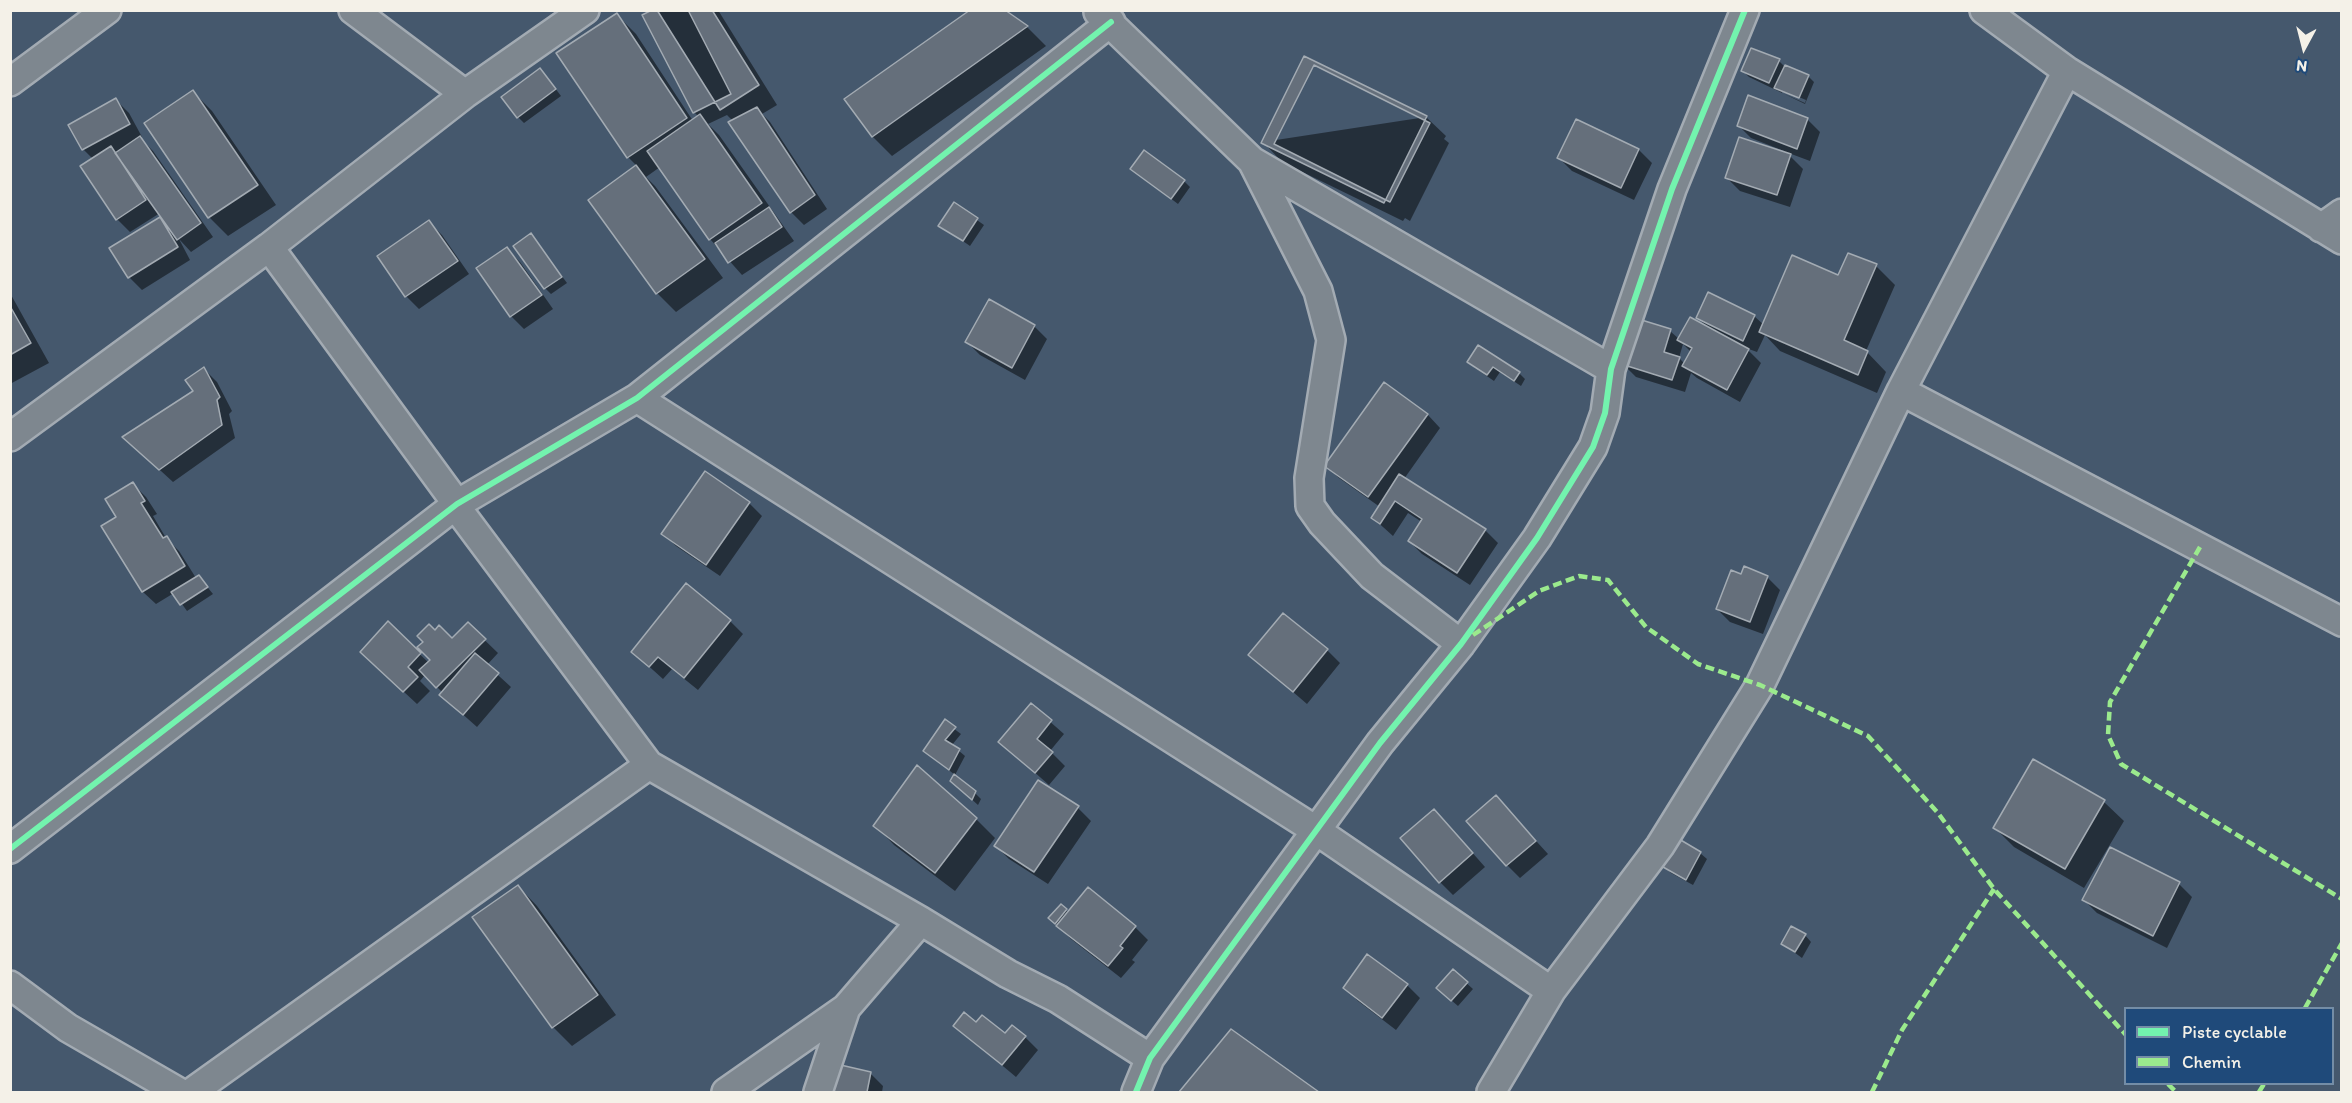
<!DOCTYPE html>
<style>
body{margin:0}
#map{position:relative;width:2352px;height:1103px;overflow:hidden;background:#45586d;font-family:Itim,sans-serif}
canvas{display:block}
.frame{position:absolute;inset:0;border:12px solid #f4f1e8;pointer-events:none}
.legend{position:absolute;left:2124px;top:1007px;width:210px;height:78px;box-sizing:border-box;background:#1f4a7a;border:2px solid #748da6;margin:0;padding:8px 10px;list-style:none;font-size:18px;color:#f4f1e8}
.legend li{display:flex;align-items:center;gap:12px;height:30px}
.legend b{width:30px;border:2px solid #748da6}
.north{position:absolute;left:2274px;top:18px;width:60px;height:60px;-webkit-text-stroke:4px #1f4a7a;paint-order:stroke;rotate:187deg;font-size:16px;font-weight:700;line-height:24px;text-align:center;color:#f4f1e8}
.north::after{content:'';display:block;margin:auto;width:21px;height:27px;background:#f4f1e8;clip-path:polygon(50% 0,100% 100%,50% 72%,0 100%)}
</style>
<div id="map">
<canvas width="2352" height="1103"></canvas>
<div class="frame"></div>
<ul class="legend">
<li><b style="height:8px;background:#73f3ae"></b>Piste cyclable</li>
<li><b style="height:8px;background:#9bea8d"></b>Chemin</li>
</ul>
<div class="north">N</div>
</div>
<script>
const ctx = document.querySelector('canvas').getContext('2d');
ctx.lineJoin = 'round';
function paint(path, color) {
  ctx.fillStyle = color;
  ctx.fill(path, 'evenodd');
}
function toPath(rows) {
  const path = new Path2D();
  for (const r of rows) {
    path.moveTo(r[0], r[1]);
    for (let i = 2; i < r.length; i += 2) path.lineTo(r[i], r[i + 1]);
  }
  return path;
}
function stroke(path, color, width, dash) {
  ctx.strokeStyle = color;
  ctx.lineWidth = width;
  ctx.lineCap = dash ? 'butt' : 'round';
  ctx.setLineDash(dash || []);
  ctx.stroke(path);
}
const shadow = toPath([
 [655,10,718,10,777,105,762,114,770,122,827,209,804,225,791,212,733,121,727,115,708,124,719,135,794,241,742,275,710,239,660,167,646,177,655,186,723,278,676,312,657,293,590,201,637,166,628,157,616,14,636,34,693,121,699,117,694,112],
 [1002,10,1027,27,1046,46,892,156,873,137,846,100],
 [1779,61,1784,66,1808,76,1814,82,1805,104,1749,77,1743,71],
 [1782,90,1806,100,1805,103,1782,93],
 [546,76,561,96,524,123,518,117],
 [193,92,212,111,276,205,228,236,209,217],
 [116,100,129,113,142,137,140,138,153,151,213,237,191,252,179,239,190,260,142,290,129,277,160,219,168,227,169,226,160,213,130,232,117,219,93,159,83,149,70,125],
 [1426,117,1446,136,1444,139,1449,143,1410,221,1405,218,1403,221,1282,162,1263,142],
 [1807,119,1820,132,1810,161,1786,152,1803,169,1790,207,1740,191,1727,178,1783,153,1784,151,1751,138,1738,125],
 [1577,121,1639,150,1652,163,1634,200,1572,171,1559,158],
 [1132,169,1184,181,1190,187,1178,204],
 [954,204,984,225,970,246,940,225],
 [429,222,442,235,469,274,419,309,406,296],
 [531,235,567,283,551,294,545,288],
 [507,249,520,262,553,309,524,329,511,316],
 [1876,266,1895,285,1866,351,1886,372,1877,393,1780,351,1765,335,1757,352,1746,348,1761,363,1740,402,1697,378,1691,373,1685,392,1636,377,1623,364,1670,331,1679,339,1707,327,1698,318,1754,316,1764,325,1839,277],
 [1683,344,1691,352,1685,364,1679,358],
 [10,293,49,363,10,384],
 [989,301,1034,326,1047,339,1025,380,980,355,967,342],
 [1478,347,1519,373,1525,379,1521,386,1500,372,1494,381,1475,368,1469,362],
 [204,369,217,382,232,411,229,414,235,438,173,482,137,449,195,391],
 [1384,384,1428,415,1440,428,1404,479,1485,530,1498,543,1470,585,1422,554,1409,541,1422,522,1408,513,1393,536,1373,518,1380,507,1339,478,1326,466],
 [133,484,146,497,157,514,153,516,166,538,179,551,196,578,204,583,213,594,187,611,174,593,156,604,143,592,103,527,118,517],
 [749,503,762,516,720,576,676,546,663,533],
 [1742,576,1767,577,1780,590,1763,634,1730,622,1717,609],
 [730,621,743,634,698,690,672,669,663,679,633,652],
 [388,624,429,663,432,660,435,632,452,640,468,624,498,653,487,665,511,687,477,727,441,695,443,693,425,675,420,681,430,691,417,704,375,665],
 [1327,650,1340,663,1307,704,1250,655],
 [1031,705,1064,734,1050,751,1065,766,1049,785,1000,742],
 [945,722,961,734,952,745,965,756,955,775,925,751],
 [2034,761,2104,802,2124,821,2084,888,2014,847,1995,828],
 [958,787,975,793,981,799,978,805],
 [1496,797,1548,854,1520,878,1507,865],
 [1078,808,1091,821,1048,884,1009,859,996,846],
 [976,819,995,838,955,891,894,845,875,825],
 [1447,824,1485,867,1453,895,1440,882],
 [1679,841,1700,853,1707,859,1693,885,1671,873,1665,867],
 [2179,884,2192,897,2167,948,2097,913,2084,900],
 [518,886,537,906,616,1015,572,1046,553,1027],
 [1066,910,1069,913,1135,927,1148,940,1132,960,1135,962,1121,978,1071,939,1050,918],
 [1805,935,1811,942,1802,958,1783,944],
 [1453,971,1473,989,1458,1006,1444,994],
 [1407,985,1420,998,1396,1030,1358,1001,1345,988],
 [977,1024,1005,1035,1025,1037,1038,1050,1016,1077,955,1026],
 [1231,1031,1316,1092,1181,1092],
 [870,1073,883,1086,882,1092,827,1092]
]);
const building = toPath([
 [652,10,688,10,731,94,693,113,642,15,652,10],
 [657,10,712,10,759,85,720,110,657,10],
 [970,10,1005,10,1028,26,872,137,844,99,970,10],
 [617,13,687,118,627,158,556,53,617,13],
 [1751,48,1780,59,1769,83,1741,71,1751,48],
 [1304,56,1427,116,1384,203,1261,143,1304,56],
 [1314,65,1430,123,1390,202,1274,144,1314,65],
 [1785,65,1809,75,1799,98,1774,88,1785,65],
 [540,68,556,89,517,118,501,97,540,68],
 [193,90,258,185,208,218,144,123,193,90],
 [1748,95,1808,118,1797,149,1737,126,1748,95],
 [116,98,130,124,82,150,68,125,116,98],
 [757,107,815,195,790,213,728,122,757,107],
 [700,114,762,203,709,240,647,151,700,114],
 [1576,119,1639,149,1621,188,1557,158,1576,119],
 [140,136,201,223,177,240,115,153,140,136],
 [1739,137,1791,154,1777,195,1725,178,1739,137],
 [111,146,146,200,116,220,80,166,111,146],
 [1144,150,1185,180,1171,199,1130,169,1144,150],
 [636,165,705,259,656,294,588,200,636,165],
 [954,202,978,218,963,241,938,226,954,202],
 [769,207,782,227,728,263,715,243,769,207],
 [160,217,178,247,128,278,109,248,160,217],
 [429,220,458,261,405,297,377,256,429,220],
 [531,233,562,277,544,289,513,246,531,233],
 [507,247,542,295,510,317,476,268,507,247],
 [1848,253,1877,264,1844,340,1868,351,1858,375,1759,332,1792,255,1838,275,1848,253],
 [1708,292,1755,315,1743,341,1696,318,1708,292],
 [989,299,1035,325,1012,368,965,342,989,299],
 [10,306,31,343,10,355,10,306],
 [1690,317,1749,349,1727,390,1682,366,1692,348,1677,340,1690,317],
 [1635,318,1671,329,1664,352,1680,357,1672,380,1621,364,1635,318],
 [1478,345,1520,372,1514,381,1493,367,1487,375,1467,362,1478,345],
 [204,367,220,397,217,400,222,425,159,470,122,437,193,391,185,380,204,367],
 [1384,382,1428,414,1368,497,1324,466,1384,382],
 [705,471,750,502,706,565,661,534,705,471],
 [1399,474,1486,529,1457,573,1408,541,1422,519,1395,501,1380,524,1371,518,1399,474],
 [133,482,145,501,141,503,163,538,167,536,185,566,142,592,101,526,116,517,105,499,133,482],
 [1744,566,1768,576,1750,622,1716,609,1731,570,1741,574,1744,566],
 [199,575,208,587,180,605,171,592,199,575],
 [686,583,731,620,684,678,658,657,649,667,631,652,686,583],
 [1283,613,1328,649,1293,692,1248,655,1283,613],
 [388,621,421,653,408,667,418,677,403,692,360,652,388,621],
 [468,622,486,639,436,688,419,670,430,660,417,647,423,642,417,636,429,624,435,630,439,625,452,638,468,622],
 [475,653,499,673,463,715,439,695,475,653],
 [1031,703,1052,720,1037,739,1053,752,1035,773,998,742,1031,703],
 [945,719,956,727,945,740,960,749,949,770,923,751,945,719],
 [2033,759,2105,800,2065,869,1993,828,2033,759],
 [917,765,977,818,935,873,873,826,917,765],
 [954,774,976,791,972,800,950,781,954,774],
 [1038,780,1079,806,1034,872,994,846,1038,780],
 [1496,795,1536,841,1506,866,1466,821,1496,795],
 [1434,809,1473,853,1439,883,1400,838,1434,809],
 [1679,839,1701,852,1686,880,1663,867,1679,839],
 [2110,847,2180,882,2153,936,2082,900,2110,847],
 [518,885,598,995,552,1028,472,917,518,885],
 [1088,887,1136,926,1120,946,1123,948,1108,966,1056,926,1088,887],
 [1061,904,1067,909,1055,924,1048,918,1061,904],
 [1791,926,1806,934,1795,952,1781,944,1791,926],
 [1367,954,1408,984,1382,1018,1343,988,1367,954],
 [1453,969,1468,982,1451,1001,1436,988,1453,969],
 [964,1012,976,1022,982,1015,1005,1033,1012,1025,1026,1036,1002,1065,953,1026,964,1012],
 [1231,1029,1319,1092,1179,1092,1231,1029],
 [832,1063,871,1072,867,1092,825,1092,832,1063]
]);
const street = toPath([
 [353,10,465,94],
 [1984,10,2067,71,2342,240],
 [1098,12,1252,161,1611,369],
 [10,82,107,10],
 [1252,161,1318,291,1331,340,1309,478,1310,506,1322,523,1372,576,1461,644],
 [2321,228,2342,213],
 [269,247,457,504,463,516,649,765,921,921,1008,974,1058,999,1150,1058],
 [1901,391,2342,622],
 [637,398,1317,831,1551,991],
 [10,437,269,247,465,94,585,10],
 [10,849,457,504,637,398,1111,22],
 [10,985,68,1028,179,1092],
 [192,1092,649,765],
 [726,1092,846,1008,921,921],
 [818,1092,846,1008],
 [1136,1092,1150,1058,1380,743,1461,644,1537,538,1593,447,1605,413,1611,369,1672,189,1745,10],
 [1491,1092,1551,991,1660,846,1760,685,1901,391,2067,71]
]);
const quiet = toPath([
 [2200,547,2110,702,2108,735,2121,764,2342,899],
 [1473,635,1539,591,1579,576,1608,580,1646,627,1698,664,1760,685,1868,736,1938,813,1994,889,2126,1035],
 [2305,1008,2342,943],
 [2168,1084,2176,1092],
 [1872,1092,1902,1030,1994,889],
 [2259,1092,2264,1084]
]);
const cycleway = toPath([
 [10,849,457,504,637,398,1111,22],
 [1136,1092,1150,1058,1380,743,1461,644,1537,538,1593,447,1605,413,1611,369,1672,189,1745,10]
]);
paint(shadow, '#0007');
paint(building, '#656f7b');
stroke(building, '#a3abb3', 1.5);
stroke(street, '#a3abb3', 32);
stroke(street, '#7e878f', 27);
stroke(quiet, '#9bea8d', 4.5, [9, 4.5]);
stroke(cycleway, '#73f3ae', 6);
</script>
